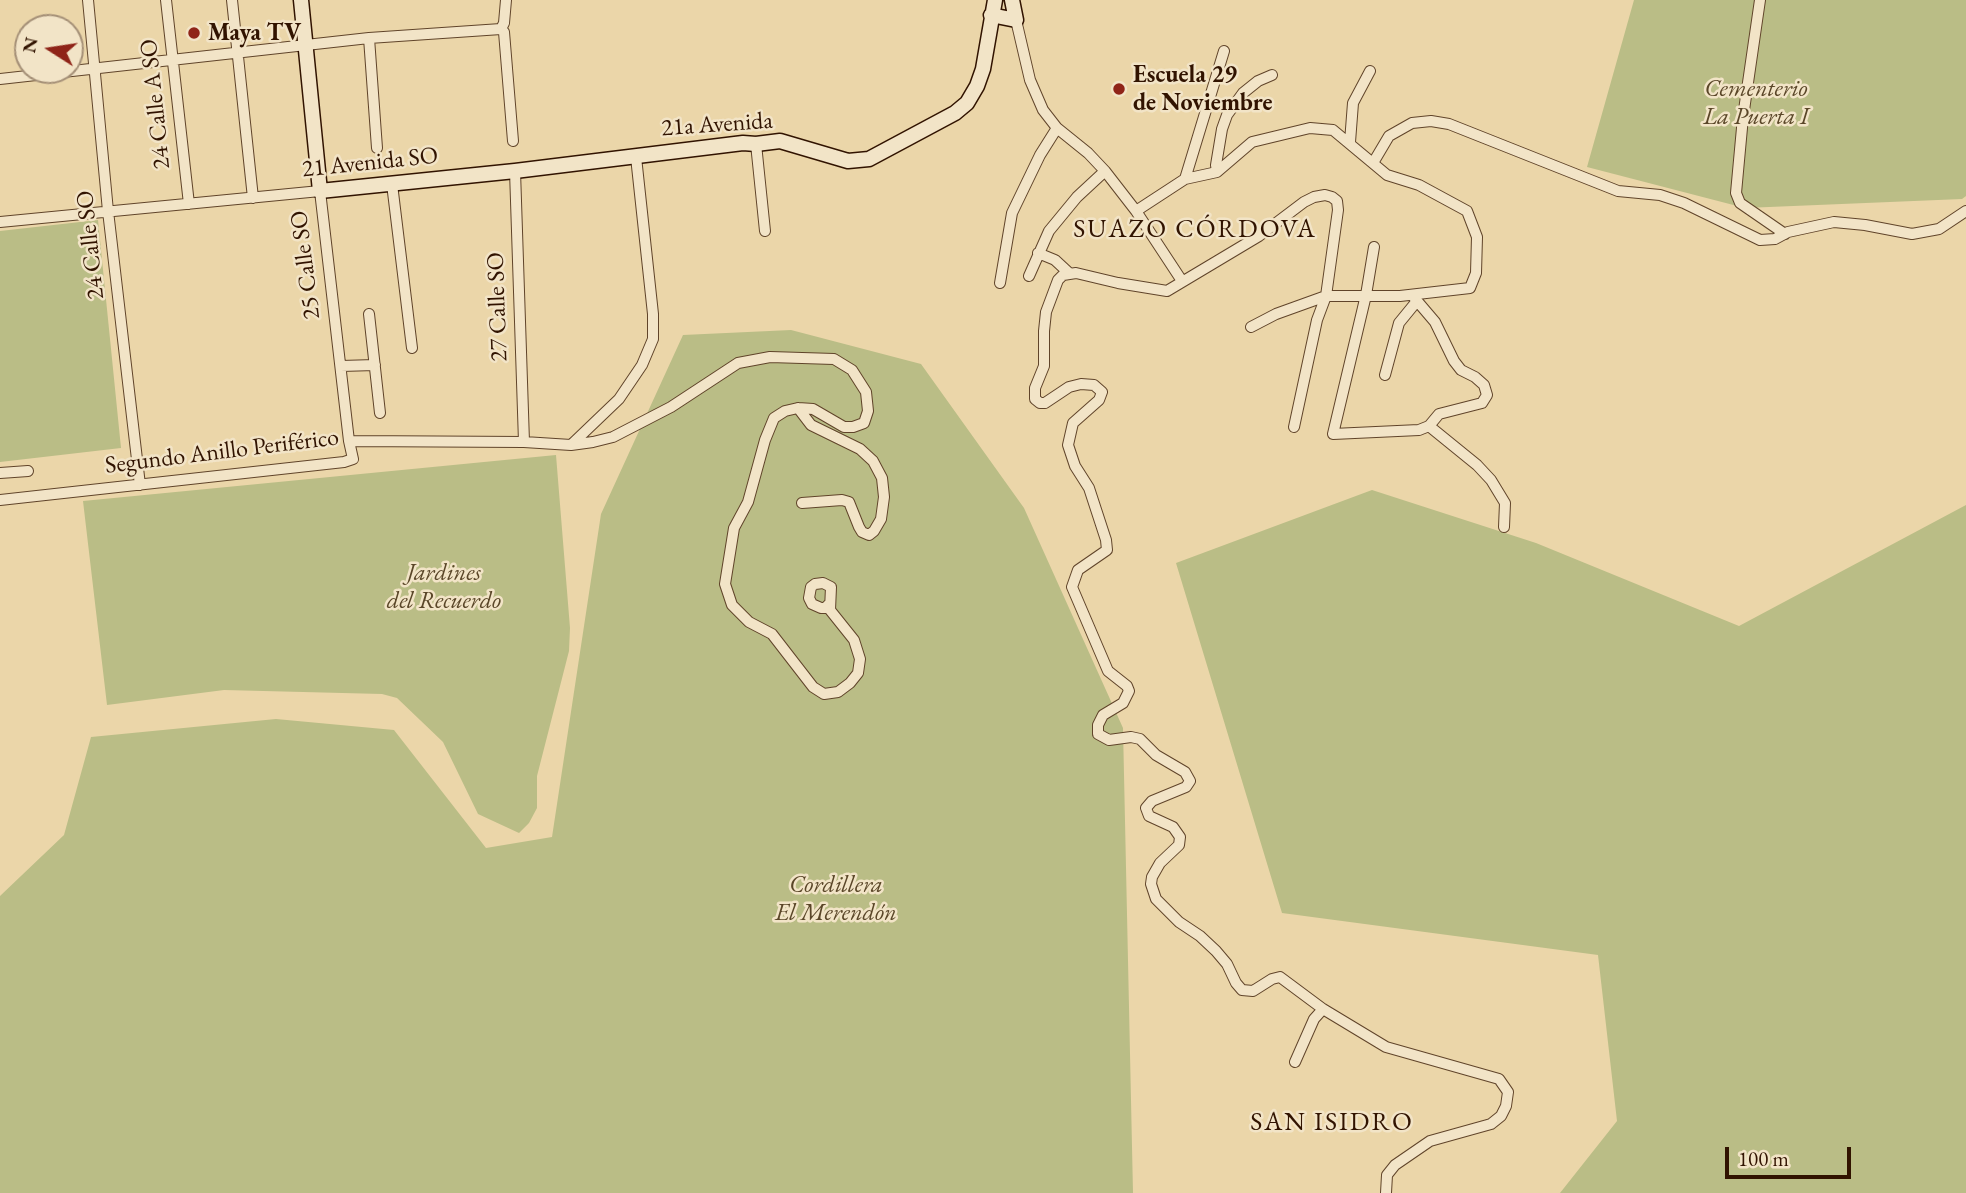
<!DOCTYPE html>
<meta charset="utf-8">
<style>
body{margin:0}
#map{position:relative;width:1966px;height:1193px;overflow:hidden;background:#ebd6a9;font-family:"EB Garamond",serif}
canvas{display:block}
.north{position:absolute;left:14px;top:14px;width:70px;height:70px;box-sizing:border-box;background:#f2e4c7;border:2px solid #a59077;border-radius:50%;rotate:282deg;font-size:19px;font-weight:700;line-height:28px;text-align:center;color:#311300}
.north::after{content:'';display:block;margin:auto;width:24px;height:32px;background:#8f2418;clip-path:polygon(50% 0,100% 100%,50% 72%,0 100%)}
.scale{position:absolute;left:1725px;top:1147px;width:126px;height:32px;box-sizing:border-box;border:4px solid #311300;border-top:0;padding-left:9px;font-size:21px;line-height:24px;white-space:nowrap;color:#311300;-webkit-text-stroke:5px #f2e4c7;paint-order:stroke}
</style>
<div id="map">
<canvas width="1966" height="1193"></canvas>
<div class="north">N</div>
<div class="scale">100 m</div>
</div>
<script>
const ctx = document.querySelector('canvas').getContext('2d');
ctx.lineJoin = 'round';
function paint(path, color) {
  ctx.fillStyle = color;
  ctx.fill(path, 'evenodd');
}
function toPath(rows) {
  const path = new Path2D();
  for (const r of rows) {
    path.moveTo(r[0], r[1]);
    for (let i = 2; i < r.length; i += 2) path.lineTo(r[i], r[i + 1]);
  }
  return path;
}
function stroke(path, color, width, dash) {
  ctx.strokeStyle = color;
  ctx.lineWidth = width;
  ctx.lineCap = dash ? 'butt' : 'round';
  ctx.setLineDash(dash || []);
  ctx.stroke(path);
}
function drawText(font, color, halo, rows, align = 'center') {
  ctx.font = font + ' "EB Garamond",serif';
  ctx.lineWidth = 5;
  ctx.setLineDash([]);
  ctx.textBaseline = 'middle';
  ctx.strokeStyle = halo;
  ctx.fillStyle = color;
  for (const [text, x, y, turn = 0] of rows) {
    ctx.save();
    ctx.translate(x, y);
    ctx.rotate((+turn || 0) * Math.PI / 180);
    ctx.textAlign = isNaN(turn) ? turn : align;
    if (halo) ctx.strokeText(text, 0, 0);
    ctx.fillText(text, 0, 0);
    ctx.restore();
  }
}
const green = toPath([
 [1634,0,1966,0,1966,196,1962,199,1745,208,1587,167],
 [98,220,121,448,0,462,0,231],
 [791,330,921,364,1024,508,1123,728,1133,1193,0,1193,0,896,64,835,91,737,276,719,394,730,486,848,552,837,601,514,683,335],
 [556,455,570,628,569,651,537,776,537,808,529,823,519,833,478,814,443,742,397,698,382,694,224,690,107,705,83,501],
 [1372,490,1536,543,1739,626,1966,505,1966,1193,1560,1193,1617,1121,1598,955,1282,913,1176,563]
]);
const street = toPath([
 [88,0,108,211,140,485],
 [166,0,189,204],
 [232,0,253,198],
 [1760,0,1743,117,1736,193,1740,203,1785,234],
 [1016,20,1030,80,1043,110,1057,128,1088,153,1105,171,1136,211,1182,281],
 [501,29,504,23,506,0],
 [369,38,377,148],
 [0,79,369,38,501,29,504,32,513,141],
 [1350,142,1353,103,1370,71],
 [756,144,765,231],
 [1373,163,1389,136,1412,123,1431,121,1449,124,1618,191,1660,195,1684,203,1760,240,1775,239,1788,232,1834,222,1865,225,1912,234,1939,229,1966,211],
 [515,171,524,442],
 [1217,172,1216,165,1222,129,1227,115,1243,93,1258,81,1272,75],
 [1185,179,1224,51],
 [392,184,412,348],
 [1136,211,1185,179,1217,172,1252,142,1310,128,1333,130,1387,175,1419,185,1467,211,1477,237,1476,273,1470,288,1400,296,1326,296,1276,314,1251,327],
 [0,222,320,191,349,441,353,459,344,462,0,500],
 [1374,247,1366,295,1333,434,1419,430,1429,426,1439,414,1482,403,1487,395,1484,385,1475,377,1461,370,1454,361,1435,322,1412,295],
 [1038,253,1055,260,1069,273],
 [1029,276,1049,231,1077,197,1105,171],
 [1000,283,1012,213,1040,155,1057,128],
 [369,314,380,413],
 [341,366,375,365],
 [1385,375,1399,323,1417,301],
 [798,408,811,425,860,449,873,461,882,478,884,497,881,519,874,531,869,535,862,532,859,527,849,502,842,500,802,503],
 [1429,426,1477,465,1491,480,1505,503,1504,527],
 [1294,427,1317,320,1326,296,1338,210,1337,201,1332,197,1325,195,1314,197,1304,202,1259,236,1167,291,1118,283,1076,273,1063,275,1058,280,1046,312,1044,331,1044,366,1035,388,1035,399,1040,403,1045,403,1069,387,1081,384,1094,385,1102,392,1099,400,1073,423,1068,445,1075,466,1089,488,1106,540,1107,550,1078,570,1072,587,1108,671,1127,686,1129,691,1123,703,1103,715,1098,725,1098,734,1109,740,1131,737,1140,739,1156,755,1185,772,1190,781,1186,787,1152,801,1146,808,1149,816,1173,827,1180,837,1179,845,1160,863,1152,877,1151,884,1156,899,1179,922,1200,936,1216,951,1227,964,1236,983,1242,990,1253,991,1272,979,1280,977,1323,1009,1386,1047,1499,1079,1508,1092,1506,1106,1501,1116,1491,1124,1430,1141,1395,1165,1387,1175,1386,1193],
 [349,441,524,442,571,445,593,442,613,437,671,407,738,363,770,357,834,359,852,370,866,392,868,411,864,423,853,427,844,427,813,409,798,408,785,411,774,418,765,440,748,502,734,528,725,584,732,605,749,622,772,634,813,687,824,694,838,692,850,683,858,673,860,659,854,640,830,610,831,587,823,583,815,584,811,587,809,598,812,604,821,608,825,608,829,604],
 [572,444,619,399,642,365,653,339,653,314,636,157],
 [0,473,28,471],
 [1295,1062,1314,1019,1323,1009]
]);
const secondary = toPath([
 [301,0,320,191,515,171,743,143,756,144,780,141,848,161,869,159,955,113,967,103,977,86,983,69,995,0],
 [991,15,1016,20,1012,0]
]);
const markers = [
 [194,33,7,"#8f2418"],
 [1119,89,7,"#8f2418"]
];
const poiNames = [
 ["Maya TV",208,33],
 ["Escuela 29",1133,75],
 ["de Noviembre",1133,103]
];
const parkNames = [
 ["Cementerio",1756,89],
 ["La Puerta I",1756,117],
 ["Jardines",444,573],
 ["del Recuerdo",444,601],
 ["Cordillera",836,885],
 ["El Merendón",836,913]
];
const streetNames = [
 ["24 Calle A SO",156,104,-96],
 ["21a Avenida",717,125,-4],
 ["21 Avenida SO",370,163,-6],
 ["24 Calle SO",91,245,-96],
 ["25 Calle SO",306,265,-97],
 ["27 Calle SO",498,307,-92],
 ["Segundo Anillo Periférico",222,452,-7]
];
const neighbourhoodNames = [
 ["SUAZO CÓRDOVA",1195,230],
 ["SAN ISIDRO",1332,1123]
];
paint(green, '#babd86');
stroke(street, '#60442a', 12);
stroke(secondary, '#311300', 17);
stroke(street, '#f2e4c7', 10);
stroke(secondary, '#f2e4c7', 14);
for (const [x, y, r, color] of markers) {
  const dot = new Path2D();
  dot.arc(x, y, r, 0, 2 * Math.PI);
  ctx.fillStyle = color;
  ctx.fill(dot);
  stroke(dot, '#f2e4c7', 2.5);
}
drawText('bold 24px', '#311300', '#f2e4c7', poiNames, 'left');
drawText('italic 24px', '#5a4628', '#f2e4c7', parkNames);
drawText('24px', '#311300', '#f2e4c7', streetNames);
ctx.letterSpacing = '2px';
drawText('26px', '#311300', '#f2e4c7', neighbourhoodNames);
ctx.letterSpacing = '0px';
</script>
